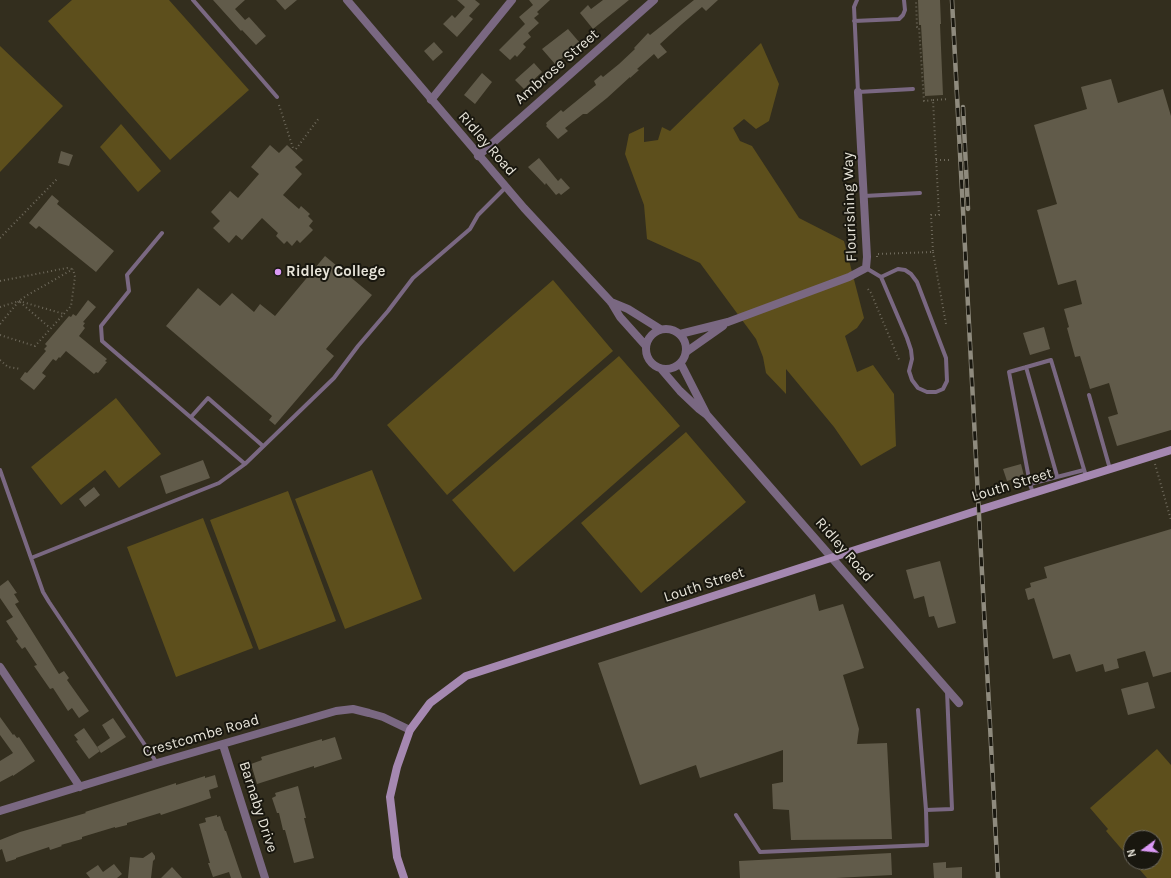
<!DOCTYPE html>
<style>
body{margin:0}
#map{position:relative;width:1171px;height:878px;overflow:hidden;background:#332e1e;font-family:Karla,sans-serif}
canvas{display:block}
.north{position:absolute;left:1123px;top:830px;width:40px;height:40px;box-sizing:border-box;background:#19170f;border:1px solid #6c6960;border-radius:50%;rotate:255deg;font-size:11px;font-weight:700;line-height:16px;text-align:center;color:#e8e5da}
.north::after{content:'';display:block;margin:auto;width:14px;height:18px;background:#db99f5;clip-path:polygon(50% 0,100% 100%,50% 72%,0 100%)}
</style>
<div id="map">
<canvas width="1171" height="878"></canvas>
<div class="north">N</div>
</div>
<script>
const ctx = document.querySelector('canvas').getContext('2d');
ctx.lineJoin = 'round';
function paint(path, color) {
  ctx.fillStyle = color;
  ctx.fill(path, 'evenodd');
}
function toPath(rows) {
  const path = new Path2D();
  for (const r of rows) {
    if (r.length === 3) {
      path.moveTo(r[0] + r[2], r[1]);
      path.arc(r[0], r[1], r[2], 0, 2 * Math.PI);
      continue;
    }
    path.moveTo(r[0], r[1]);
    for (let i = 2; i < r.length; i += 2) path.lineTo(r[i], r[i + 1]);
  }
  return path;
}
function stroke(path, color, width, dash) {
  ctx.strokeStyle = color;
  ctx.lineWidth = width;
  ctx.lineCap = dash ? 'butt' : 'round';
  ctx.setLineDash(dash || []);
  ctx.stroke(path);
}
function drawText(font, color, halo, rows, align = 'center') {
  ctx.font = font + ' Karla,sans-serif';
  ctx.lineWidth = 4;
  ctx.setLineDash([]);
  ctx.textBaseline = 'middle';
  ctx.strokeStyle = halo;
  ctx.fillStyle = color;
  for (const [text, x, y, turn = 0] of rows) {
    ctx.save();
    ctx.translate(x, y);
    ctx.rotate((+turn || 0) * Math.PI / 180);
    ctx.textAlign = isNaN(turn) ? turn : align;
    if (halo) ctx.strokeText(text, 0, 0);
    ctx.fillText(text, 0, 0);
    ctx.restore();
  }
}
const green = toPath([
 [72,0,169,0,249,90,170,160,48,21],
 [761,43,779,84,769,121,756,129,744,119,733,128,740,141,752,146,799,218,844,241,864,318,857,328,845,336,857,372,873,365,894,394,896,446,861,466,834,427,786,369,786,394,766,373,763,357,756,339,700,263,647,239,644,205,625,154,629,134,644,127,644,142,658,140,662,127,670,131],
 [0,46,63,106,0,172],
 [121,124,161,171,138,192,100,147],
 [553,280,613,351,447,495,387,425],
 [619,356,680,426,514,572,452,500],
 [116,398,161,454,119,488,105,470,61,505,31,467],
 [686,432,746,502,641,593,581,523],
 [372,470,422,599,345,629,295,499],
 [288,491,336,621,259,650,210,520],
 [203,518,253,648,176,677,127,547],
 [1157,749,1171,765,1171,878,1147,878,1133,862,1155,862,1155,838,1131,838,1131,860,1106,831,1108,829,1090,808]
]);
const building = toPath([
 [213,0,245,0,235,9,245,20,249,17,266,36,256,45,242,30,241,31],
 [276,0,297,0,285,10],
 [457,0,475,0,480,4,469,16,473,19,457,37,443,24,452,15,455,18,465,7],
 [529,0,550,0,537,12,539,14,534,18,539,23,528,33,531,37,523,44,526,47,517,57,515,55,510,60,499,50,525,24,519,17,533,5],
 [603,0,629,0,593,29,580,13,588,5,591,9],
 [694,0,718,0,706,11,702,7,682,24,660,44,667,52,658,59,654,54,637,69,639,70,630,78,630,77,607,98,587,114,583,114,565,128,568,131,558,139,546,126,547,125,546,123,561,110,563,112,596,85,594,81,601,75,603,77,619,64,635,49,634,48,648,33,650,35],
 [918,0,940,0,941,24,940,24,943,95,925,96,921,25,919,25],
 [568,29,580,43,555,64,542,49],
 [434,42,443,52,433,61,424,51],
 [534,63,542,72,524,89,515,80],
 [482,73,492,82,475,104,464,95],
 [1111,79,1118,103,1163,89,1171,116,1171,430,1117,446,1108,417,1118,414,1109,383,1090,389,1080,356,1075,357,1067,328,1069,327,1064,309,1082,304,1076,280,1058,285,1037,210,1057,204,1034,125,1087,109,1081,87],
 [270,145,279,153,287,145,303,160,295,167,302,174,283,195,299,209,301,206,310,214,308,216,313,221,309,226,313,230,300,243,297,240,292,246,287,241,284,244,276,236,278,233,262,218,242,240,236,235,229,243,213,228,220,221,211,212,230,191,238,198,259,174,251,167],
 [61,151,73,155,69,166,58,163],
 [539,158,558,181,561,178,570,188,561,195,559,193,556,195,546,183,545,185,528,167],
 [52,195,59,201,57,204,114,251,96,272,39,226,36,229,29,223],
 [325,256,372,295,326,349,334,356,275,425,269,420,272,416,166,326,198,288,220,306,232,293,254,312,260,304,275,316],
 [88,300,96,307,83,322,85,323,83,326,85,328,79,336,107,359,105,361,107,362,98,373,96,372,94,374,66,351,60,358,59,357,56,361,53,359,42,373,46,376,34,390,20,379,25,372,27,373,46,351,44,349,47,346,45,344,69,316,71,317,73,314,76,316],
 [1044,327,1050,349,1030,355,1023,333],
 [203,460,210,478,166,494,160,476],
 [1021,464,1024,476,1007,481,1003,469],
 [94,487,100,495,85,507,79,499],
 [1171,529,1171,672,1153,677,1145,651,1117,659,1119,668,1105,672,1103,664,1076,672,1070,654,1053,659,1034,598,1028,600,1025,589,1031,587,1030,583,1047,578,1044,567],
 [940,561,956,623,938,628,934,616,929,617,924,596,914,599,906,570],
 [8,580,17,593,14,594,19,602,15,604,59,674,64,671,69,678,67,680,89,711,79,718,72,708,68,711,53,688,50,689,34,666,37,665,25,647,22,649,16,641,18,639,6,621,13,617,0,598,0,586],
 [815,594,819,611,843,604,864,668,843,675,859,729,857,744,887,743,892,839,791,840,789,810,773,809,772,784,783,782,783,750,700,778,696,765,640,785,598,663],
 [1148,682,1155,708,1128,715,1121,689],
 [0,717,13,735,14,734,17,738,19,737,35,761,13,776,13,775,0,782,0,761,13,753,0,735],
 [113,718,126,737,101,753,97,747,110,738,102,725],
 [84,728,100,751,89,759,76,741,78,740,74,735],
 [335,737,342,759,314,768,314,766,257,784,251,764,262,760,261,757,322,739,322,741],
 [215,775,218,787,209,790,211,798,194,804,161,815,160,813,127,823,127,825,115,828,115,827,82,837,82,839,61,845,62,846,50,850,49,847,16,858,16,859,6,862,2,849,0,850,0,840,20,832,86,813,85,812,176,783,176,785,205,776,205,778],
 [298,786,306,818,304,818,314,858,294,863,285,830,283,830,279,813,277,813,272,798,276,796,275,793],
 [217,815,217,817,220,816,225,831,226,831,242,878,231,878,229,872,213,877,208,863,210,863,199,824,206,822,205,818],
 [152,852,155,856,155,859,153,861,151,878,128,878,130,857,143,858],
 [891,853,892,875,836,878,740,878,739,861],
 [946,862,946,868,962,867,962,878,934,878,933,863],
 [114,864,122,874,117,878,90,878,86,873,98,865,103,872],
 [172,867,182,878,161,878]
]);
const path = toPath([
 [933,100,949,99],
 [279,105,293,148],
 [296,149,319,118],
 [936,160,952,160],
 [0,238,57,179],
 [933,252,946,324],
 [877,257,877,254,933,252,931,215,939,215,933,100,924,101,919,27,917,27,916,0],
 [0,281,67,268,72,269],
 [868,289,871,293,900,362],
 [20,302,50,328],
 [0,307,19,301,64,314],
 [0,324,19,301,26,296,73,269],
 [0,335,35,346,71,306,75,277,73,269],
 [0,360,8,367,21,369],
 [1155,464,1171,520]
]);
const service = toPath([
 [193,0,277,97],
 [857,0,854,7,858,92,913,89],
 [854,21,899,19,903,15,905,10,904,0],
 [864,196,920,193],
 [162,233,127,275,129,291,101,326,102,341,245,464],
 [866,268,881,277,907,338,911,350,912,359,909,371,912,380,918,388,927,392,936,392,943,389,947,381,946,358,917,282,911,274,905,270,898,269,881,277],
 [1026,367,1057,476],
 [1089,395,1110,469],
 [191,417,208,398,263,446],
 [0,470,43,592,49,602,157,763],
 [1030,484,1009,372,1051,360,1086,476],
 [1033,493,1030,484,1084,470],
 [31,558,219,483,245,464,334,378,358,346,388,311,413,278,470,229,478,215,506,187],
 [926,810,952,809,947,691],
 [736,815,760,852,927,845,926,810,918,710]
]);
const minor = toPath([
 [431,100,512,0],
 [478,156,654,0],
 [680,334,728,322,849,277,866,268,867,257,858,92],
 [686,352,723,326],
 [832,558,959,703],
 [0,667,80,787],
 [223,745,265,878],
 [0,811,157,763,336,711,353,709,369,713,383,717,410,730]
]);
const tertiary = toPath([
 [347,0,524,208,611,302,620,317,646,346],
 [611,302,628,309,660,329],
 [666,349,20],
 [681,364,707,415],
 [662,370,680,391,699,409,707,415,832,558]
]);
const secondary = toPath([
 [404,878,397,857,390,797,397,767,410,730,430,703,466,676,979,510,1171,450]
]);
const rail = toPath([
 [952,0,998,878],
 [963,107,968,209]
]);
const markers = [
 [278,272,4,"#db99f5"]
];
const streetNames = [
 ["Ambrose Street",557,67,-41],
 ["Ridley Road",487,144,49],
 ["Flourishing Way",850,207,-92],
 ["Louth Street",1012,485,-17],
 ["Ridley Road",844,550,49],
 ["Louth Street",704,585,-18],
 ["Crestcombe Road",201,736,-16],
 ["Barnaby Drive",258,807,72]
];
const poiNames = [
 ["Ridley College",286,272]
];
paint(green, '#5d4f1c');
paint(building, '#615b4a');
stroke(path, '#6e695b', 2, [1, 3]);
stroke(service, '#7a6882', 4);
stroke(minor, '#7a6882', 8);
stroke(tertiary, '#7a6882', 8);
stroke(secondary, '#a588b1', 8);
stroke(rail, '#8f8b7e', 4.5);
stroke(rail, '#19170f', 3, [9]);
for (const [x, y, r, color] of markers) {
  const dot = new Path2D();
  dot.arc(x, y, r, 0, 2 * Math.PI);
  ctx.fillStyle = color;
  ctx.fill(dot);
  stroke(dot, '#19170f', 1.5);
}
drawText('15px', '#e8e5da', '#19170f', streetNames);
drawText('bold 15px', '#e8e5da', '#19170f', poiNames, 'left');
</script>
